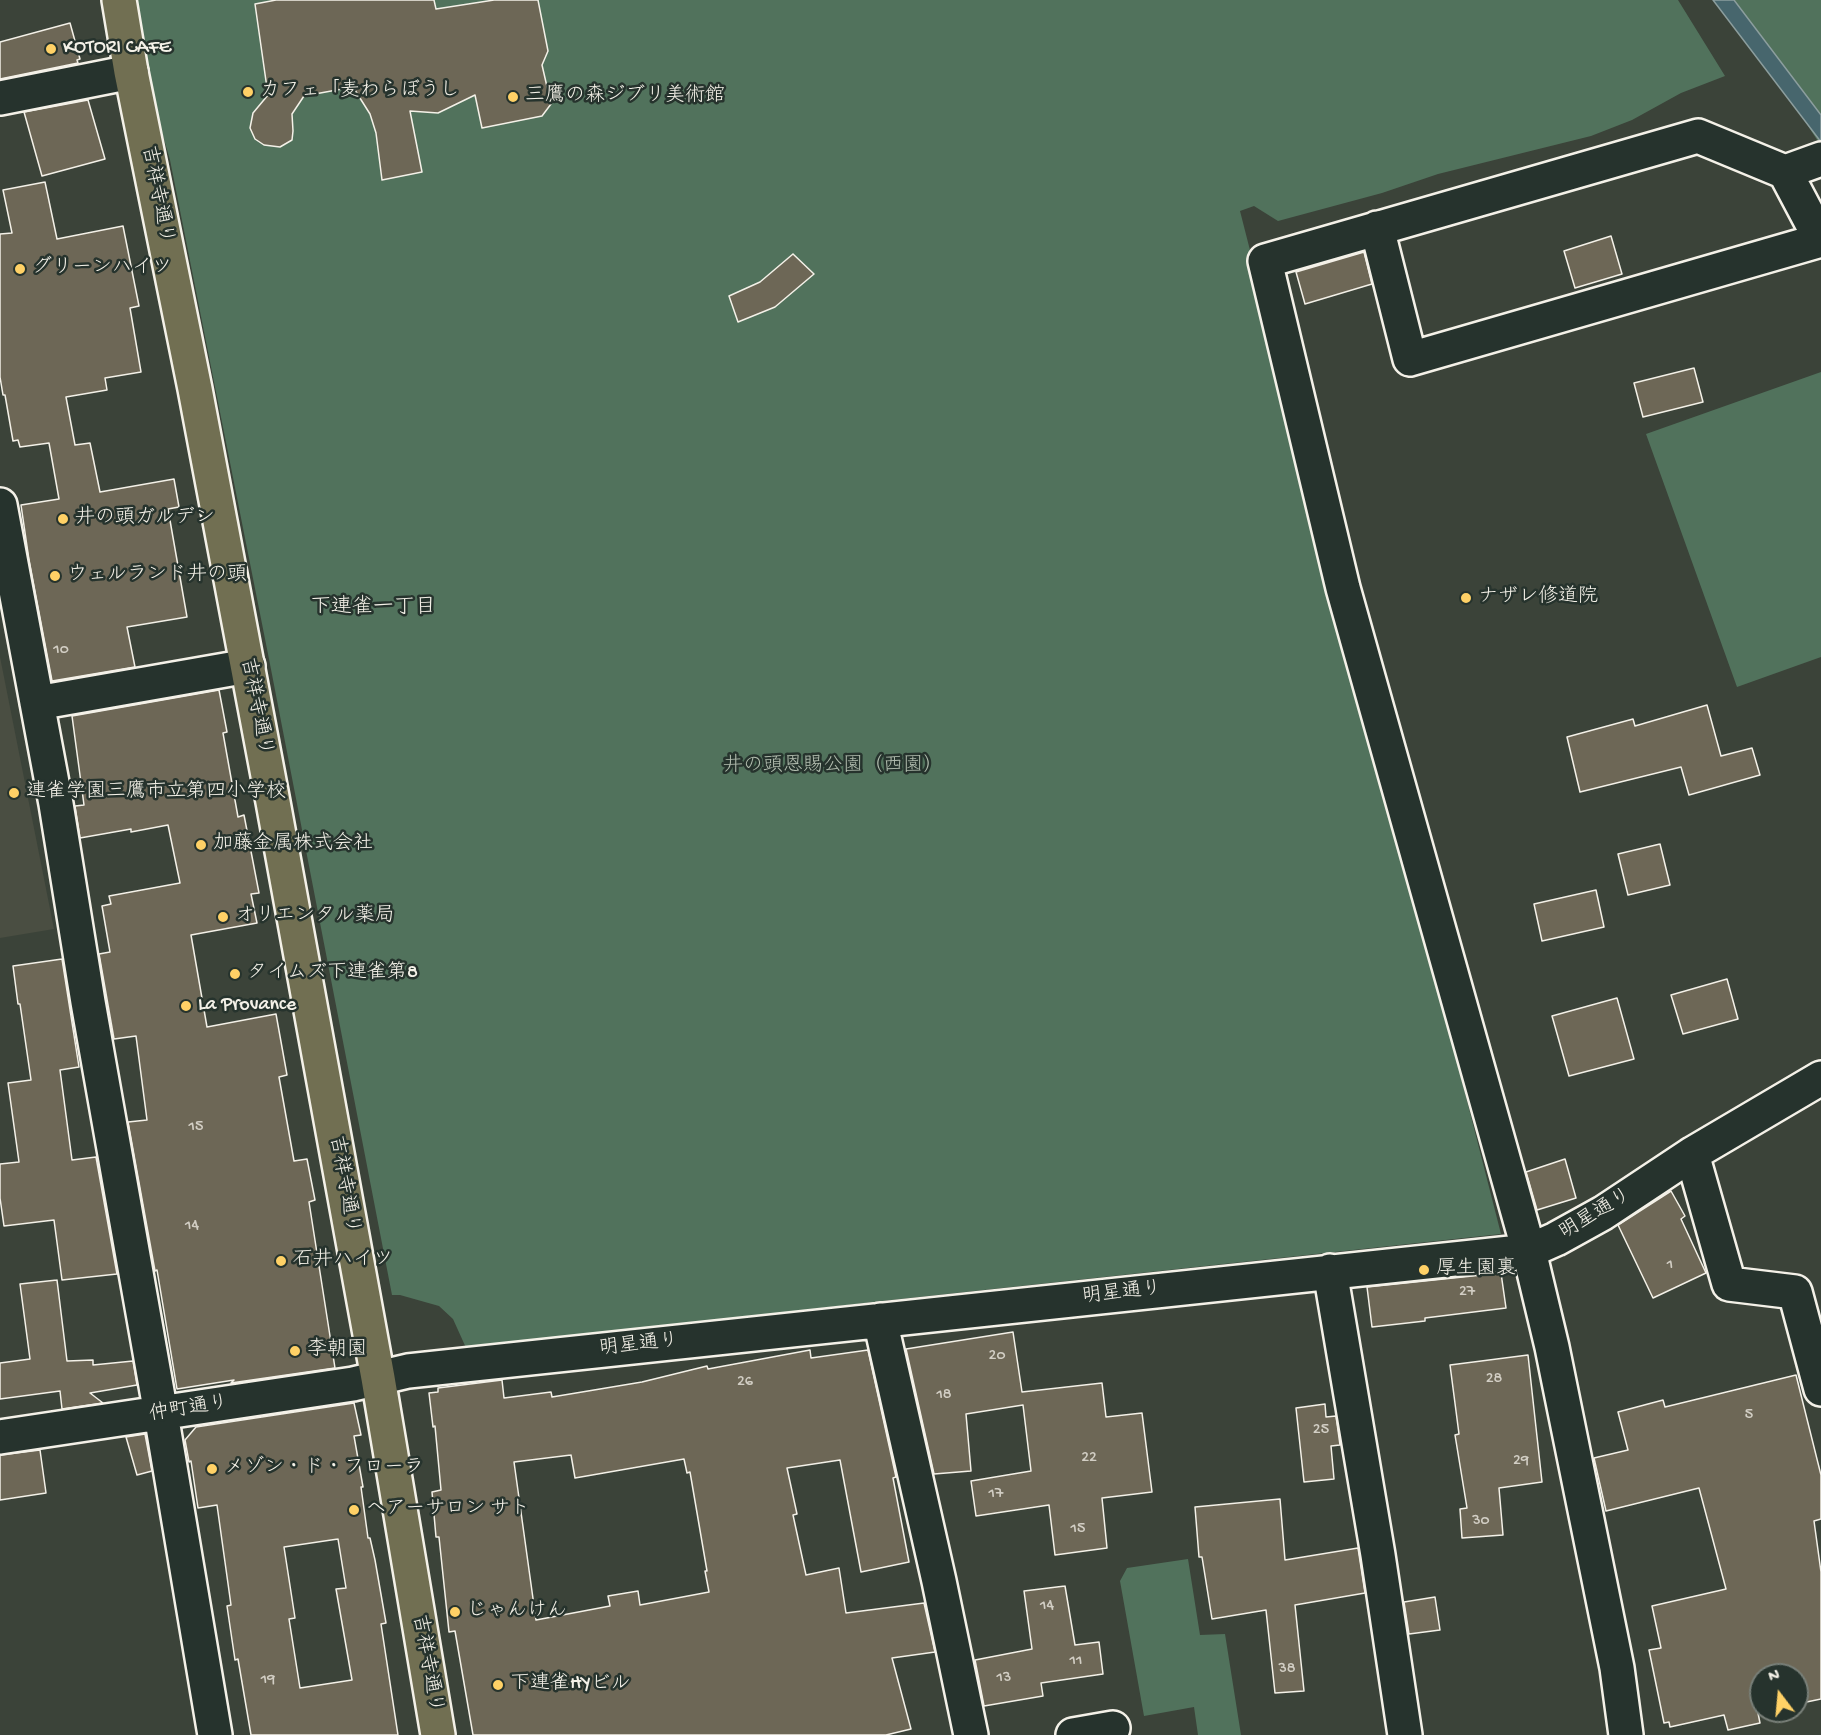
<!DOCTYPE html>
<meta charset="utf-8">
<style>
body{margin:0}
#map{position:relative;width:1821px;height:1735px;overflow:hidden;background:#3b4339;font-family:"Gochi Hand",sans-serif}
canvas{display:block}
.north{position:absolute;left:1749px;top:1663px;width:60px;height:60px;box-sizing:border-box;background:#26332d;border:2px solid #787f78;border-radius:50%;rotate:344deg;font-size:16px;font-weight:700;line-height:24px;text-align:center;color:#f4f1e8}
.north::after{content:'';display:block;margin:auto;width:21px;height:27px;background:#ffd166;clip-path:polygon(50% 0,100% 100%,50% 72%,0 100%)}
</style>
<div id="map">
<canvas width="1821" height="1735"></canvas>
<div class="north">N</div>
</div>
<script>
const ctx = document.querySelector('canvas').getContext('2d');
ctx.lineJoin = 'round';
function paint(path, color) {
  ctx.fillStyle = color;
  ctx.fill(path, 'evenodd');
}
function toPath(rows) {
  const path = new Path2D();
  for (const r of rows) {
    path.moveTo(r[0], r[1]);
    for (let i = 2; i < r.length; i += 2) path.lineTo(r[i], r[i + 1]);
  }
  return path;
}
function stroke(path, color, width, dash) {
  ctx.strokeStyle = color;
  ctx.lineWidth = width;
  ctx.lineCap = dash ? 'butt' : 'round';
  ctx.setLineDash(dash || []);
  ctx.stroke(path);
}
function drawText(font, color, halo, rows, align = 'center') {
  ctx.font = font + ' "Gochi Hand","Klee One",sans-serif';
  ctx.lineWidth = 5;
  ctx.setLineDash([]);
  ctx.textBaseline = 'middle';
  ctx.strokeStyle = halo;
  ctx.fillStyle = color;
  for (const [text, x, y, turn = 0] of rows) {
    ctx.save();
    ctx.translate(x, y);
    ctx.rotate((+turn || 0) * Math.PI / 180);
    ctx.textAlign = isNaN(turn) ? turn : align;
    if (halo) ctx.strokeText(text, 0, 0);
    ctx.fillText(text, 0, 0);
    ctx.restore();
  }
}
const built = toPath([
 [0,657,54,929,0,938]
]);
const green = toPath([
 [137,0,1678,0,1725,76,1681,93,1632,120,1591,136,1438,174,1382,193,1278,221,1254,206,1240,211,1501,1234,873,1302,467,1350,453,1319,439,1306,400,1295,392,1295,269,659,170,160,155,108,139,29],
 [1727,0,1821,0,1821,146],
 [1821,372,1821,657,1737,687,1646,434],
 [1188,1559,1200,1635,1225,1634,1241,1735,1198,1735,1194,1707,1144,1716,1120,1581,1127,1568]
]);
const water = toPath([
 [1713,0,1734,0,1821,115,1821,142,1713,0]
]);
const building = toPath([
 [276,0,434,0,436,9,494,0,538,0,548,51,542,65,551,104,542,116,482,128,475,95,438,113,410,111,422,172,382,180,376,133,370,114,353,87,304,96,292,114,293,131,292,140,280,147,264,145,255,139,250,128,253,113,268,95,255,4,276,0],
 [70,23,80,59,77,60,78,63,0,79,0,42,70,23],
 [88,100,105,159,42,176,24,112,88,100],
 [45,182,57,239,123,226,139,306,130,308,141,372,105,378,107,390,66,397,75,445,90,443,100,492,174,479,179,507,168,509,187,617,127,627,135,667,52,681,29,560,21,505,59,499,49,443,20,447,18,440,13,441,5,395,3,395,0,377,0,234,12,233,3,190,45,182],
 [1611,236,1622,274,1575,288,1564,251,1611,236],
 [1364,252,1372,284,1305,304,1296,272,1364,252],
 [793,254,814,274,775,307,738,322,729,296,760,282,793,254],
 [1694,368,1703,402,1643,417,1634,383,1694,368],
 [219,690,227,732,223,733,238,817,244,815,259,893,251,894,257,923,191,935,207,1027,276,1014,287,1075,279,1077,294,1161,307,1159,315,1200,309,1202,335,1368,231,1383,234,1380,177,1389,157,1270,155,1271,128,1122,147,1120,136,1036,114,1039,99,954,110,952,102,906,111,904,109,896,180,883,168,825,131,832,131,829,80,838,75,806,84,805,72,716,219,690],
 [1707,705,1721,756,1752,748,1760,775,1689,795,1681,767,1580,792,1567,737,1633,719,1635,726,1707,705],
 [1660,844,1670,885,1628,895,1618,854,1660,844],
 [1596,890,1604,927,1542,941,1534,904,1596,890],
 [62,959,79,1067,60,1070,72,1160,96,1157,117,1274,62,1280,54,1220,4,1226,0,1198,0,1164,19,1162,8,1083,31,1080,20,1004,18,1004,13,966,62,959],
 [1727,979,1738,1019,1683,1034,1671,995,1727,979],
 [1617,998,1634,1059,1569,1076,1552,1016,1617,998],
 [1565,1159,1576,1198,1537,1210,1526,1172,1565,1159],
 [1671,1191,1685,1216,1681,1219,1706,1273,1653,1298,1618,1225,1671,1191],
 [1501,1273,1506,1308,1425,1318,1425,1321,1372,1327,1367,1287,1501,1273],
 [57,1280,67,1361,93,1360,93,1365,133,1361,137,1385,90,1393,103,1403,62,1409,60,1391,0,1399,0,1363,30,1359,20,1284,57,1280],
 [1013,1332,1022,1392,1102,1383,1106,1417,1142,1413,1152,1492,1102,1498,1107,1548,1055,1555,1049,1505,976,1516,971,1481,1031,1471,1023,1405,966,1414,971,1471,934,1474,906,1349,1013,1332],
 [810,1350,811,1358,868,1350,896,1477,893,1478,909,1562,861,1572,840,1460,787,1468,797,1514,793,1515,806,1575,839,1568,846,1613,924,1603,935,1652,892,1658,911,1729,886,1735,473,1735,455,1631,449,1632,439,1537,436,1537,432,1492,441,1490,435,1426,433,1427,429,1393,438,1392,438,1388,502,1380,504,1398,551,1392,552,1397,642,1382,707,1366,708,1369,810,1350],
 [571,1455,575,1478,684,1459,687,1473,690,1472,707,1571,705,1571,709,1592,640,1605,638,1591,608,1596,610,1606,536,1620,514,1462,571,1455],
 [1528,1355,1542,1482,1499,1488,1503,1535,1462,1538,1460,1509,1467,1508,1455,1435,1459,1434,1450,1365,1528,1355],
 [1796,1375,1821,1475,1821,1519,1814,1521,1821,1572,1821,1699,1797,1704,1797,1675,1761,1675,1761,1711,1767,1711,1758,1713,1760,1723,1728,1730,1724,1715,1670,1727,1669,1722,1664,1723,1649,1650,1661,1648,1652,1606,1726,1589,1699,1488,1606,1511,1594,1458,1628,1450,1618,1412,1663,1400,1665,1407,1796,1375],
 [354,1403,361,1435,354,1436,363,1487,361,1487,368,1538,370,1538,375,1560,386,1623,381,1624,398,1735,251,1735,238,1659,235,1660,227,1606,231,1605,217,1505,198,1508,191,1461,189,1462,185,1440,196,1427,354,1403],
 [338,1539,346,1588,336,1589,352,1680,300,1688,289,1619,295,1618,284,1547,338,1539],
 [1325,1404,1326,1417,1336,1416,1340,1445,1331,1446,1334,1479,1304,1482,1296,1408,1325,1404],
 [145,1434,152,1471,137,1475,126,1437,145,1434],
 [40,1450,46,1493,0,1500,0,1455,40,1450],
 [1280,1499,1285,1560,1358,1548,1365,1593,1295,1605,1304,1691,1275,1693,1266,1610,1212,1619,1202,1557,1199,1557,1195,1507,1280,1499],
 [1065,1586,1075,1645,1099,1642,1103,1674,1041,1683,1043,1696,984,1706,975,1660,1032,1649,1024,1591,1065,1586],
 [1435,1597,1440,1630,1409,1634,1404,1602,1435,1597]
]);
const minor = toPath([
 [0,98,131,72],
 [1377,228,1410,359,1821,240,1785,172],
 [0,505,56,804,88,1002,161,1414,215,1735],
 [37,703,248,666],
 [1692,1154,1729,1284,1795,1292,1821,1389],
 [1330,1271,1378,1555,1405,1735],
 [880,1320,939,1581,971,1735],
 [0,1437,353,1384,408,1371,1529,1251,1556,1239,1603,1213,1692,1154,1821,1078],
 [1073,1735,1113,1728],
 [1626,1735,1617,1668,1552,1347,1529,1251,1343,588,1265,261,1698,136,1785,172,1821,159]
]);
const major = toPath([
 [119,0,131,72,195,389,273,802,378,1378,438,1735]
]);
const markers = [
 [51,49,6,"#ffd166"],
 [248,92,6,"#ffd166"],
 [513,97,6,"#ffd166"],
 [20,269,6,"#ffd166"],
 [63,519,6,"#ffd166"],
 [55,576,6,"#ffd166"],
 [1466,598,6,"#ffd166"],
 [14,793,6,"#ffd166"],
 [201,845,6,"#ffd166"],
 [223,917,6,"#ffd166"],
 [235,974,6,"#ffd166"],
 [186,1006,6,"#ffd166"],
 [281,1261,6,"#ffd166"],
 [1424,1270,6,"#ffd166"],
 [295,1351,6,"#ffd166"],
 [212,1469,6,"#ffd166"],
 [354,1510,6,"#ffd166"],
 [455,1612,6,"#ffd166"],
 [498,1685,6,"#ffd166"]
];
const numberNames = [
 ["10",61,651],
 ["15",196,1128],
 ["14",192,1227],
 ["1",1670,1266],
 ["27",1467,1293],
 ["20",997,1357],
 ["28",1494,1380],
 ["26",745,1383],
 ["18",944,1396],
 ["5",1749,1416],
 ["25",1321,1431],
 ["22",1089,1459],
 ["29",1521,1462],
 ["17",996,1495],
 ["30",1481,1522],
 ["15",1078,1530],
 ["14",1047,1607],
 ["11",1076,1662],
 ["38",1287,1670],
 ["13",1004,1679],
 ["19",268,1681]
];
const poiNames = [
 ["KOTORI CAFE",63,49],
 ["カフェ「麦わらぼうし",260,92],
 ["三鷹の森ジブリ美術館",525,97],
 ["グリーンハイツ",32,269],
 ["井の頭ガルデン",75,519],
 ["ウェルランド井の頭",67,576],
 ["ナザレ修道院",1478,598],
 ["連雀学園三鷹市立第四小学校",26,793],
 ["加藤金属株式会社",213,845],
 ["オリエンタル薬局",235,917],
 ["タイムズ下連雀第8",247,974],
 ["La Provance",198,1006],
 ["石井ハイツ",293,1261],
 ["厚生園裏",1436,1270],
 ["李朝園",307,1351],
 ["メゾン・ド・フローラ",224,1469],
 ["ヘアーサロン サト",366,1510],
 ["じゃんけん",467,1612],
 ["下連雀HYビル",510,1685]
];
const streetNames = [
 ["吉祥寺通り",156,195,79],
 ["吉祥寺通り",255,707,79],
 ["吉祥寺通り",343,1185,80],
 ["明星通り",1596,1215,-31],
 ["明星通り",1122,1294,-6],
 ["明星通り",639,1346,-6],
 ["仲町通り",189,1410,-9],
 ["吉祥寺通り",426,1664,80]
];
const parkNames = [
 ["井の頭恩賜公園（西園）",833,767]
];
const neighbourhoodNames = [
 ["下連雀一丁目",373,609]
];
paint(built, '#4a4e42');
paint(green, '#51725c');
paint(water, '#47666d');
stroke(water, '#8c9e9e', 1.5);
paint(building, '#6d6756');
stroke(building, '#f4f1e8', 1.5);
stroke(minor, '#f4f1e8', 38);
stroke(major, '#f4f1e8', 38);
stroke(minor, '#26332d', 33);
stroke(major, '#716f52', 33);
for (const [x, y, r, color] of markers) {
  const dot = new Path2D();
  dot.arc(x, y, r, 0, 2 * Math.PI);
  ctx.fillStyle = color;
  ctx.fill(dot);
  stroke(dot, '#26332d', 2);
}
drawText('16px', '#d2cec4', null, numberNames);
drawText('20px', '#f4f1e8', '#26332d', poiNames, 'left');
drawText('20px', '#f4f1e8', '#26332d', streetNames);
drawText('20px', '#b3beb0', '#26332d', parkNames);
drawText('21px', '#f4f1e8', '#26332d', neighbourhoodNames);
</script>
